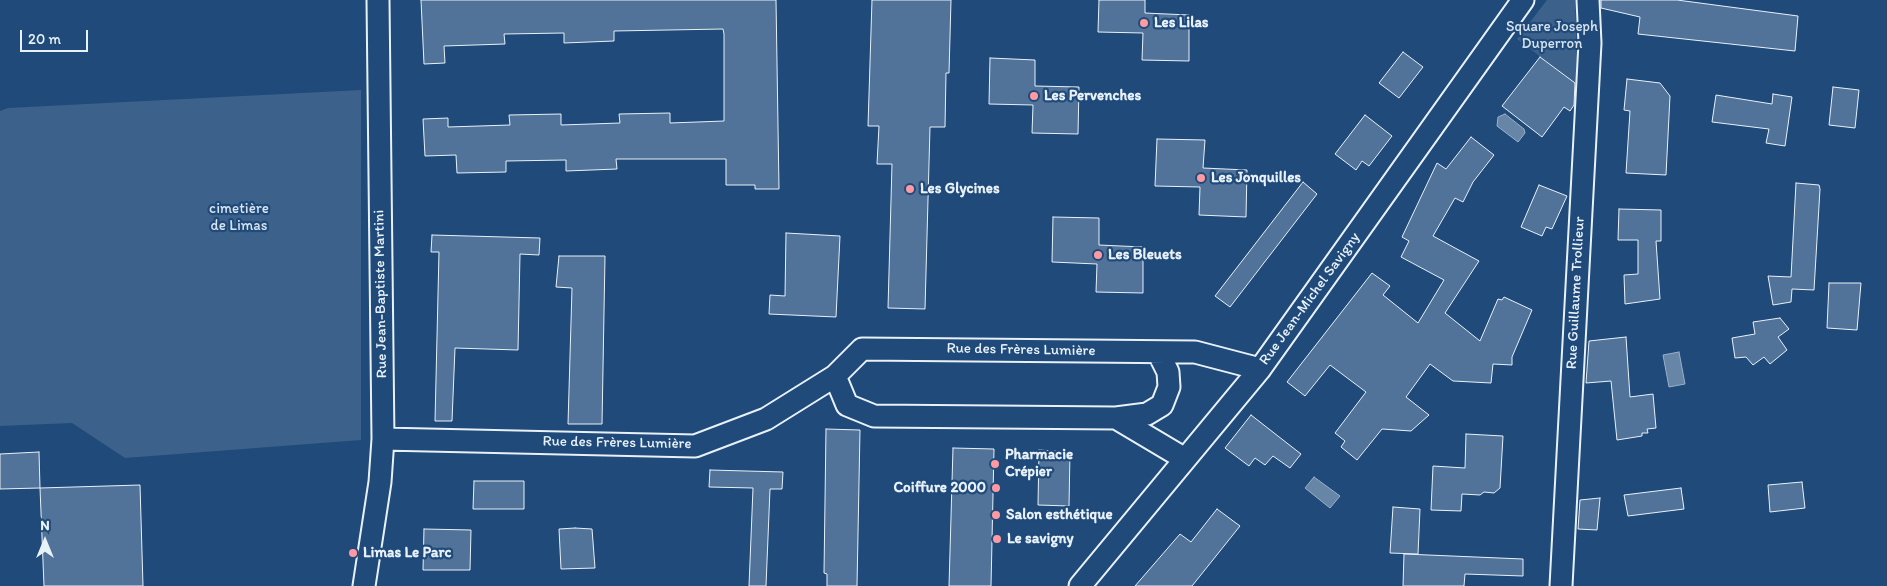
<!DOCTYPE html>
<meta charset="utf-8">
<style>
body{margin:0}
#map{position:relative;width:1887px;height:586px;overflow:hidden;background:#1f4a7a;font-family:Itim,sans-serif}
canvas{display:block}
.north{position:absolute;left:20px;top:516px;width:50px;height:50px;-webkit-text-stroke:4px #1f4a7a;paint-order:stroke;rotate:0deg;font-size:14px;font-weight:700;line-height:20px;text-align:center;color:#e8f1f8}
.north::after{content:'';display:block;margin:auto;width:18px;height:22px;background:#e8f1f8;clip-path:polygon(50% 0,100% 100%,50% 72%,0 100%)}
.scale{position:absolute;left:20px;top:30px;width:68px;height:22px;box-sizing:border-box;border:2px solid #e8f1f8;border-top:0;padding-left:6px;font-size:15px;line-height:18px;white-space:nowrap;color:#e8f1f8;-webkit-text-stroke:4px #1f4a7a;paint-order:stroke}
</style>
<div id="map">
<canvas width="1887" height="586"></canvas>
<div class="north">N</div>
<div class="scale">20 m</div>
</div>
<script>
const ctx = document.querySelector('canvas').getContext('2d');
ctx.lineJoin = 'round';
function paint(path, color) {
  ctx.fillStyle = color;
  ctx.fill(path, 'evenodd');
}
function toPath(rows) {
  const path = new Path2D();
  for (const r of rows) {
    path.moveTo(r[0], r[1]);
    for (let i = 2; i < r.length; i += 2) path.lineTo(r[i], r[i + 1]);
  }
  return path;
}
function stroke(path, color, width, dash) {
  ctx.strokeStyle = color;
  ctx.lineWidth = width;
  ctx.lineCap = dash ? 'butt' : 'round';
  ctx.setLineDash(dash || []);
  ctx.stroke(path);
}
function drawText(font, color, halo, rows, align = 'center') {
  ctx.font = font + ' Itim,sans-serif';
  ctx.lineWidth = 4.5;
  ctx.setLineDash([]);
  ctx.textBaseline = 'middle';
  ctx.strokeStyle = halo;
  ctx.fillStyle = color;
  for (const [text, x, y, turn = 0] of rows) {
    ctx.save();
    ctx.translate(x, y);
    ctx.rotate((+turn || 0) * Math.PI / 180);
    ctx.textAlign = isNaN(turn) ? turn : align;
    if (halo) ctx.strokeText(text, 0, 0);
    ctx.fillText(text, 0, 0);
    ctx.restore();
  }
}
const green = toPath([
 [1547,0,1575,0,1578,85,1517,39],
 [361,90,361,440,125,458,72,423,0,426,0,111,8,108]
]);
const water = toPath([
 [1505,114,1524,129,1525,133,1518,142,1497,126,1498,117,1505,114],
 [1679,352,1685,384,1669,387,1663,355,1679,352],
 [1314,477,1340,496,1330,508,1305,488,1314,477]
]);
const building = toPath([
 [421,0,776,0,779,189,755,189,755,185,726,185,726,159,616,159,617,169,566,171,566,160,506,161,506,172,457,173,456,155,425,156,423,119,448,118,448,127,510,125,509,115,561,114,561,125,620,123,619,114,670,113,670,123,724,121,724,34,723,29,614,31,614,41,564,43,564,33,504,34,505,44,444,46,445,63,424,64,421,0],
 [872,0,951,0,949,73,946,73,945,127,930,127,925,309,888,308,892,164,877,164,879,126,868,126,872,0],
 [1099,0,1145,0,1145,13,1189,15,1189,61,1142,60,1143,33,1098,32,1099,0],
 [1601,0,1677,0,1798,16,1795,51,1638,34,1640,17,1601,8,1601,0],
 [1403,52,1423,67,1399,98,1379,83,1403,52],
 [1540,57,1575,83,1574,105,1570,111,1564,107,1542,137,1502,106,1540,57],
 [990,58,1035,60,1035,86,1079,87,1078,134,1032,133,1033,105,989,104,990,58],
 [1627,79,1660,83,1670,96,1666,175,1626,173,1630,111,1624,110,1627,79],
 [1833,87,1859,90,1855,128,1829,125,1833,87],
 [1773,94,1792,97,1785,146,1766,143,1769,129,1712,122,1716,95,1772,104,1773,94],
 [1365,115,1392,136,1369,166,1362,161,1356,170,1335,154,1365,115],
 [1471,137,1494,155,1473,182,1463,202,1455,198,1433,236,1479,261,1445,313,1480,341,1498,299,1502,300,1504,297,1532,310,1512,357,1512,365,1493,364,1491,383,1453,381,1430,364,1406,397,1429,415,1411,431,1382,429,1357,460,1341,447,1345,441,1335,433,1366,392,1330,365,1305,396,1287,382,1372,273,1390,286,1383,295,1418,323,1444,280,1401,257,1409,241,1402,237,1437,163,1446,169,1471,137],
 [1157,139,1205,140,1203,168,1247,170,1246,217,1199,215,1200,187,1155,186,1157,139],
 [1303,182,1317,194,1230,307,1215,296,1303,182],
 [1796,183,1819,185,1820,189,1814,290,1792,289,1791,302,1773,305,1768,276,1791,277,1796,183],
 [1539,185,1567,196,1552,229,1546,227,1542,236,1521,227,1539,185],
 [1619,209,1661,210,1661,241,1656,241,1660,299,1625,304,1624,275,1638,274,1638,240,1618,240,1619,209],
 [1053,217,1099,218,1099,245,1143,247,1143,293,1096,292,1097,264,1052,262,1053,217],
 [786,233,840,236,836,317,769,314,770,295,785,296,786,233],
 [432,235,540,238,539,255,520,254,518,350,455,348,452,421,435,421,439,252,431,252,432,235],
 [559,256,605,256,602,424,568,424,572,288,556,287,559,256],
 [1829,283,1861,283,1857,330,1827,328,1829,283],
 [1780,318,1789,329,1778,337,1787,350,1770,364,1764,357,1753,365,1746,357,1735,358,1732,338,1755,334,1753,322,1780,318],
 [1626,337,1630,397,1653,394,1656,428,1647,429,1648,433,1642,433,1642,436,1617,440,1611,381,1586,383,1589,341,1626,337],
 [1251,415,1301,454,1290,468,1273,456,1265,465,1255,458,1249,466,1225,448,1251,415],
 [826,429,860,430,857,586,827,586,827,574,824,573,826,429],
 [1466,434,1503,436,1500,488,1494,493,1484,492,1480,495,1462,494,1461,511,1431,510,1433,466,1465,468,1466,434],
 [953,448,994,449,991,586,949,586,953,448],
 [1039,450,1070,452,1069,506,1038,505,1039,450],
 [39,452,40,488,140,485,143,586,44,586,40,488,0,489,0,454,39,452],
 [710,470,783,472,782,489,770,489,766,586,749,586,753,488,709,487,710,470],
 [474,481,524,481,524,509,473,509,474,481],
 [1802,482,1805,508,1770,512,1768,485,1802,482],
 [1681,488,1684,509,1628,516,1624,495,1681,488],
 [1600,498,1597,530,1578,529,1580,500,1600,498],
 [1393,507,1420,509,1418,554,1390,553,1393,507],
 [1217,509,1240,526,1192,586,1135,586,1180,534,1191,542,1217,509],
 [575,528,592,529,595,568,561,569,559,529,575,528],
 [424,529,471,530,470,570,423,570,424,529],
 [1404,554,1523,559,1523,576,1465,574,1464,586,1403,586,1404,554]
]);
const minor = toPath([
 [835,376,847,405,874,416,1116,418,1185,459],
 [1116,418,1147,414,1162,405,1169,387,1168,372,1158,352],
 [383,439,695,446,766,419,835,376,862,349,1195,352,1260,369],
 [364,586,380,482,383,439,378,0],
 [1080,586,1260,369,1523,0],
 [1561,586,1590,43,1588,0]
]);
const markers = [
 [1144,23,5,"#ff9aa2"],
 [1034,96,5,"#ff9aa2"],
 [1201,178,5,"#ff9aa2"],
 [910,189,5,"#ff9aa2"],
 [1098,255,5,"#ff9aa2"],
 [995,464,5,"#ff9aa2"],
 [996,488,5,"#ff9aa2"],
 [996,515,5,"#ff9aa2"],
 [997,539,5,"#ff9aa2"],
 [353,553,5,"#ff9aa2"]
];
const poiNames = [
 ["Les Lilas",1154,23],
 ["Les Pervenches",1044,96],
 ["Les Jonquilles",1211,178],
 ["Les Glycines",920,189],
 ["Les Bleuets",1108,255],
 ["Pharmacie",1005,455],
 ["Crépier",1005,472],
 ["Coiffure 2000",986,488,"right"],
 ["Salon esthétique",1006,515],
 ["Le savigny",1007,539],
 ["Limas Le Parc",363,553]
];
const parkNames = [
 ["Square Joseph",1552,27],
 ["Duperron",1552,44],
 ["cimetière",239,209],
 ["de Limas",239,226]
];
const streetNames = [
 ["Rue Guillaume Trollieur",1576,293,-87],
 ["Rue Jean-Baptiste Martini",381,294,-91],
 ["Rue Jean-Michel Savigny",1310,299,-54],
 ["Rue des Frères Lumière",1021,350,1],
 ["Rue des Frères Lumière",617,443,1]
];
paint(green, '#3c628c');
paint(water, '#6685a7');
stroke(water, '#9ab0c7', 1);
paint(building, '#517399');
stroke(building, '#e8f1f8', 1);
stroke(minor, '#e8f1f8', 25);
stroke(minor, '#1f4a7a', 21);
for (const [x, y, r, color] of markers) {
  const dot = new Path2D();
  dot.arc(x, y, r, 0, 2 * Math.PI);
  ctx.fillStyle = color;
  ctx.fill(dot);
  stroke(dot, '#1f4a7a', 2);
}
drawText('bold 15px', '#e8f1f8', '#1f4a7a', poiNames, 'left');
drawText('15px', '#d7e3ed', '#1f4a7a', parkNames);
drawText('15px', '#e8f1f8', '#1f4a7a', streetNames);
</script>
